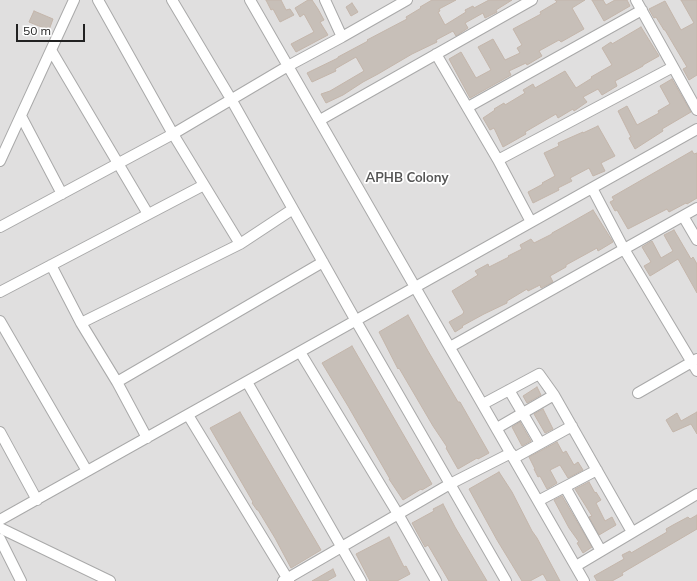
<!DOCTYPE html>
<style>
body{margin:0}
#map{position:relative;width:697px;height:581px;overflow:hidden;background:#f2efe9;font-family:Mulish,sans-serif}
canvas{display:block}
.scale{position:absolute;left:16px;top:24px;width:69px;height:18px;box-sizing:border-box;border:2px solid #222;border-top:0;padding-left:5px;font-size:12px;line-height:14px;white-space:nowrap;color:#222;-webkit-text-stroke:3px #fff;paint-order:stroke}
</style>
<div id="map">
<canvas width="697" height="581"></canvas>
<div class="scale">50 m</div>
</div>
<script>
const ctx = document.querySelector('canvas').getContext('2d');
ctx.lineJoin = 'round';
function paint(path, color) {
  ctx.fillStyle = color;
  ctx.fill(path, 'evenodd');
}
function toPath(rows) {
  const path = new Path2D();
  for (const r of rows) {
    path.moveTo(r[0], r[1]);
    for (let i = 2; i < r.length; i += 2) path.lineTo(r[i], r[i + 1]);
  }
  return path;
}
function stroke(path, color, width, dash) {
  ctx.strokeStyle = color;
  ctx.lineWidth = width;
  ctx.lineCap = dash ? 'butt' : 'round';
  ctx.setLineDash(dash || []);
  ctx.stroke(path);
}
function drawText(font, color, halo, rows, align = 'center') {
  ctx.font = font + ' Mulish,sans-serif';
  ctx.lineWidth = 3.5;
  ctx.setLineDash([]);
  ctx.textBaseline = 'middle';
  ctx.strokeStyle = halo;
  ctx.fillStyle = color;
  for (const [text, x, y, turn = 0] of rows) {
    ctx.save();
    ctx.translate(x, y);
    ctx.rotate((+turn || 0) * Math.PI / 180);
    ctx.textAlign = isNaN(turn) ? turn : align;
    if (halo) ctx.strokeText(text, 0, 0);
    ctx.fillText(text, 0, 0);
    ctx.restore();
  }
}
const residential = toPath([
 [0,0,697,0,697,581,0,581]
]);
const building = toPath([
 [266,0,281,0,286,10,290,9,294,15,280,22,273,9,271,10,266,0],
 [308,0,312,0,318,9,324,20,320,22,328,35,296,52,291,44,314,32,304,14,300,17,295,8,308,0],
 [432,0,456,0,439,9,440,11,438,12,445,25,466,12,465,10,473,6,474,8,489,0,512,0,496,10,497,12,485,18,483,13,465,23,468,28,456,36,453,31,436,40,437,42,412,54,378,74,363,82,343,95,326,103,321,94,330,91,364,71,356,57,335,69,336,71,312,82,307,73,338,58,338,57,368,41,367,40,407,19,406,17,421,8,420,7,432,0],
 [555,0,585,0,572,8,584,29,561,42,559,40,539,51,542,56,527,65,526,63,509,71,511,75,470,98,449,59,461,52,476,78,491,70,478,47,493,39,505,60,520,53,517,48,522,45,513,29,541,14,540,12,557,2,555,0],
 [592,0,603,0,606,5,615,0,627,0,630,6,604,21,592,0],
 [681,0,697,0,697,75,689,80,683,69,687,67,675,47,665,30,664,30,656,17,654,18,649,9,665,1,681,30,694,23,681,0],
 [352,3,358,12,351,16,346,7,352,3],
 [34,11,53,19,49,30,29,22,34,11],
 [641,27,659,56,643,65,643,66,615,81,617,86,602,95,598,89,583,97,587,102,574,111,573,109,558,118,556,114,525,132,526,134,503,147,494,128,490,130,483,118,495,110,494,109,504,103,505,105,525,93,523,90,533,84,535,88,565,71,576,88,592,78,591,77,612,65,602,48,611,42,612,44,641,27],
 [672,79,691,112,662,129,663,131,635,149,629,138,631,137,618,111,627,106,637,125,659,113,658,111,670,104,660,86,672,79],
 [598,126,615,156,601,163,605,171,593,176,589,168,570,178,572,181,558,188,559,190,533,203,528,192,543,184,542,183,555,176,544,153,559,146,558,143,583,132,583,133,598,126],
 [692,151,694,154,697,153,697,198,687,204,686,203,669,212,667,209,628,229,617,210,615,211,610,202,614,200,612,197,692,151],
 [593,210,613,242,598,251,597,248,566,265,566,267,550,276,553,282,541,288,540,285,528,291,527,289,507,301,507,303,484,314,462,326,463,327,455,332,449,322,463,314,463,313,464,312,452,291,478,275,475,271,488,264,489,267,509,257,508,256,522,249,520,245,531,239,534,243,552,234,552,233,563,227,593,210],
 [674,230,691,259,693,257,697,264,697,293,678,259,650,276,644,266,651,262,642,247,652,241,661,258,673,251,664,235,674,230],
 [408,315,428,351,458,402,460,402,489,453,478,459,477,458,458,469,446,448,447,447,433,426,399,368,398,369,379,332,408,315],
 [352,346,432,484,422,490,421,489,403,500,389,479,390,479,348,406,322,363,352,346],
 [537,387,541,395,527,403,523,396,537,387],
 [543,409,553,429,545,433,534,414,543,409],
 [240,412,321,550,291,568,275,538,258,510,257,510,252,503,253,502,210,428,240,412],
 [697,412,697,434,691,424,673,432,666,420,677,413,681,421,697,412],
 [520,422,531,441,522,446,512,427,520,422],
 [557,442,563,453,566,451,574,465,578,462,583,470,568,478,560,465,550,470,557,483,547,489,540,476,538,477,534,469,535,469,529,457,557,442],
 [499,472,512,492,532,531,537,538,560,581,547,581,543,574,530,581,522,581,497,540,469,489,499,472],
 [589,482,595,493,596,492,601,500,596,503,605,521,612,517,616,525,599,535,589,517,592,516,575,489,589,482],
 [562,496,592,547,583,553,577,543,579,542,569,528,554,500,562,496],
 [443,504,455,527,487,581,449,581,428,545,425,547,412,523,434,511,433,509,443,504],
 [697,515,697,529,622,573,623,575,612,581,597,581,594,576,624,559,622,555,630,551,631,553,667,532,666,529,673,525,688,517,690,519,697,515],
 [389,537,404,567,406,566,410,574,397,581,370,581,356,554,389,537],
 [333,569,336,576,327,581,312,581,333,569]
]);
const street = toPath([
 [98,0,173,134,240,244],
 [172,0,231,99,356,321,506,581],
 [250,0,584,581],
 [325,0,342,37],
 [636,0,697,110],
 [51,50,148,214],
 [436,54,498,160,531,222],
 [468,107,642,10],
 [21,116,62,194],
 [320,120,532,0],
 [498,160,673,67],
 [0,161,74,0],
 [592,188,624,249,697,371],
 [683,216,697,240],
 [0,227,173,134,288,66,342,37,407,0],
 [51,265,81,323,117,382,147,438],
 [0,292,204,185],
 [0,321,87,471],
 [81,323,240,244,293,209],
 [450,347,697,208],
 [300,352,398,514,436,581],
 [117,382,323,262],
 [247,382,361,581],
 [509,390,540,443],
 [638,393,697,359],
 [483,404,539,374,554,395,632,532],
 [188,415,289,581],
 [497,428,554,395],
 [0,432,37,500],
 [514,458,572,426],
 [565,487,601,551],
 [538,501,597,470],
 [0,520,697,129],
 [0,528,110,581],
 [0,539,21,581],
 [576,566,697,494],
 [283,581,450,484,511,453]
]);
const quarterNames = [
 ["APHB Colony",407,178]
];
paint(residential, '#e0dfdf');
paint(building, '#c7bfb8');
stroke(building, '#c4b6ab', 1);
stroke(street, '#a9a9a9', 12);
stroke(street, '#fff', 10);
drawText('bold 13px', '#555', '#fff', quarterNames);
</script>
